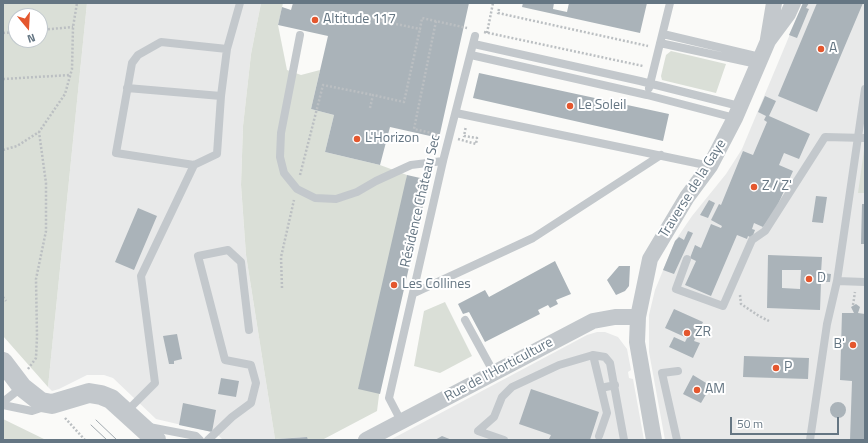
<!DOCTYPE html>
<meta charset="utf-8">
<style>
body{margin:0}
#map{position:relative;width:868px;height:443px;overflow:hidden;background:#fafaf8;font-family:"Titillium Web",sans-serif}
canvas{display:block}
.frame{position:absolute;inset:0;border:4px solid #657683;pointer-events:none}
.north{position:absolute;left:8px;top:8px;width:40px;height:40px;box-sizing:border-box;background:#fff;border:1px solid #c1c8cd;border-radius:50%;rotate:162deg;font-size:11px;font-weight:700;line-height:16px;text-align:center;color:#657683}
.north::after{content:'';display:block;margin:auto;width:14px;height:18px;background:#e4572e;clip-path:polygon(50% 0,100% 100%,50% 72%,0 100%)}
.scale{position:absolute;left:730px;top:417px;width:109px;height:18px;box-sizing:border-box;border:2px solid #657683;border-top:0;padding-left:5px;font-size:12px;line-height:14px;white-space:nowrap;color:#657683;-webkit-text-stroke:3px #fff;paint-order:stroke}
</style>
<div id="map">
<canvas width="868" height="443"></canvas>
<div class="frame"></div>
<div class="north">N</div>
<div class="scale">50 m</div>
</div>
<script>
const ctx = document.querySelector('canvas').getContext('2d');
ctx.lineJoin = 'round';
function paint(path, color) {
  ctx.fillStyle = color;
  ctx.fill(path, 'evenodd');
}
function toPath(rows) {
  const path = new Path2D();
  for (const r of rows) {
    if (r.length === 3) {
      path.moveTo(r[0] + r[2], r[1]);
      path.arc(r[0], r[1], r[2], 0, 2 * Math.PI);
      continue;
    }
    path.moveTo(r[0], r[1]);
    for (let i = 2; i < r.length; i += 2) path.lineTo(r[i], r[i + 1]);
  }
  return path;
}
function stroke(path, color, width, dash) {
  ctx.strokeStyle = color;
  ctx.lineWidth = width;
  ctx.lineCap = dash ? 'butt' : 'round';
  ctx.setLineDash(dash || []);
  ctx.stroke(path);
}
function drawText(font, color, halo, rows, align = 'center') {
  ctx.font = font + ' "Titillium Web",sans-serif';
  ctx.lineWidth = 4;
  ctx.setLineDash([]);
  ctx.textBaseline = 'middle';
  ctx.strokeStyle = halo;
  ctx.fillStyle = color;
  for (const [text, x, y, turn = 0] of rows) {
    ctx.save();
    ctx.translate(x, y);
    ctx.rotate((+turn || 0) * Math.PI / 180);
    ctx.textAlign = isNaN(turn) ? turn : align;
    if (halo) ctx.strokeText(text, 0, 0);
    ctx.fillText(text, 0, 0);
    ctx.restore();
  }
}
const built = toPath([
 [87,3,261,3,251,54,243,126,241,185,246,255,275,439,223,440,216,433,156,419,113,378,104,375,87,375,59,389,52,391,48,387],
 [803,3,865,3,865,440,665,440,649,352,649,315,655,290,675,241,692,216,726,174,742,149],
 [597,332,605,332,618,337,627,349,631,370,628,372,629,378,633,379,644,440,390,440,587,335]
]);
const green = toPath([
 [3,3,87,3,48,387,3,336],
 [16,16,40,16,40,40,16,40],
 [261,3,283,3,278,25,287,70,301,75,320,70,311,109,334,115,325,152,380,165,407,175,377,411,322,440,308,440,306,437,275,439,246,255,241,185,243,126,251,54],
 [671,51,726,64,716,93,662,80,661,76,666,55],
 [865,146,865,193,858,193,864,150],
 [445,302,472,356,440,373,414,366,424,311],
 [3,419,46,440,3,440]
]);
const building = toPath([
 [293,3,469,3,439,138,390,127,380,165,325,152,334,115,311,109,328,36,278,25,282,7,291,10],
 [523,3,554,3,553,9,567,12,569,3,647,3,640,33,522,7],
 [803,3,809,3,806,8,809,9,797,38,789,35],
 [817,3,863,3,817,112,778,96],
 [479,73,669,114,663,141,473,98],
 [765,96,776,101,769,116,810,134,799,159,784,153,779,165,793,171,775,211,763,227,754,223,752,229,755,230,752,238,748,236,747,239,737,235,711,296,685,285,696,261,690,258,695,245,701,248,711,224,721,228,722,226,711,220,719,204,721,205,743,151,753,155,767,122,764,120,766,116,758,112],
 [407,175,429,180,380,394,358,389],
 [816,196,827,197,823,223,812,222],
 [709,200,715,203,708,218,700,215],
 [862,204,865,204,865,244,861,244],
 [138,208,157,216,134,270,115,262],
 [688,231,693,233,674,274,663,270,675,241,679,237,684,240],
 [768,255,822,257,821,273,831,274,830,282,821,282,820,310,767,308],
 [782,270,801,270,800,289,782,288],
 [555,261,571,294,556,300,558,304,550,308,548,305,538,310,540,314,485,342,469,312,463,314,458,304,485,290,489,297],
 [619,266,630,266,629,286,625,291,616,295,607,280],
 [856,304,860,307,858,313,865,314,865,440,850,440,852,381,840,380,842,313,854,313,851,307],
 [674,309,703,322,694,341,700,343,693,358,669,347,674,337,685,342,687,338,665,328],
 [177,334,182,359,174,361,174,364,169,364,163,336],
 [744,356,809,358,808,379,743,377],
 [693,375,711,386,701,403,683,394],
 [221,378,239,381,236,397,218,394],
 [531,389,599,412,590,440,551,440,549,439,551,435,519,424],
 [838,410,8],
 [183,403,216,410,212,432,179,425],
 [442,436,452,440,435,440],
 [307,437,308,440,277,440,277,439]
]);
const path = toPath([
 [500,4,500,3],
 [499,9,498,13,648,46],
 [353,15,420,29,422,18,467,28],
 [436,21,414,129,440,135],
 [40,30,73,27],
 [484,32,643,66],
 [3,33,16,32],
 [487,33,493,3],
 [3,79,70,75],
 [370,108,373,95,404,102,420,29],
 [458,139,476,144,477,138,464,136,466,126],
 [3,150,17,146,39,132,65,94,72,69,73,27,77,3],
 [300,175,323,85,373,95],
 [282,288,281,257,294,200],
 [740,295,741,304,759,316,769,321],
 [3,297,6,301],
 [853,305,855,292],
 [28,369,36,358,37,336,36,279,46,231,46,183,39,132],
 [65,418,85,440]
]);
const service = toPath([
 [663,34,760,57],
 [300,35,281,133,280,157,284,173,297,189,315,198,336,199,357,192,376,181,411,165,443,161],
 [660,43,757,64],
 [474,44,640,81,739,106],
 [227,49,161,42,138,55,132,63,116,153,194,165,217,154,221,96,227,49,240,3],
 [471,55,647,95,735,118],
 [127,88,221,96],
 [649,88,670,3],
 [456,113,710,166],
 [687,259,676,289,723,306,752,240,765,231,825,137,865,138],
 [837,281,865,282],
 [414,293,533,238,661,155],
 [465,320,494,373],
 [593,355,601,388,615,385],
 [3,402,22,387],
 [3,405,32,411,44,407],
 [126,412,155,383,141,276,194,165],
 [401,421,389,398,443,161,475,36],
 [149,427,196,436,200,440],
 [599,436,607,413,601,388],
 [208,440,232,417,251,403,256,383,251,365,225,360,198,256,228,250,241,262,249,330],
 [504,440,478,431,494,417,502,397,512,387,559,365,593,355,605,357,610,363,624,440],
 [677,440,662,373,678,371],
 [810,440,827,324,837,281,865,89]
]);
const minor = toPath([
 [768,39,774,3],
 [366,440,593,321,615,317,638,317],
 [654,440,637,342,638,317,650,259,687,197,710,166,735,118,768,41,788,14,793,3]
]);
const tertiary = toPath([
 [3,362,22,387,41,402,52,404,89,393,101,395,111,399,156,440]
]);
const tram = toPath([
 [96,420,117,440],
 [91,425,107,440]
]);
const markers = [
 [315,20,4,"#e4572e"],
 [821,49,4,"#e4572e"],
 [570,106,4,"#e4572e"],
 [357,139,4,"#e4572e"],
 [754,187,4,"#e4572e"],
 [809,279,4,"#e4572e"],
 [394,285,4,"#e4572e"],
 [687,333,4,"#e4572e"],
 [853,345,4,"#e4572e"],
 [776,368,4,"#e4572e"],
 [697,390,4,"#e4572e"]
];
const poiNames = [
 ["Altitude 117",323,20],
 ["A",829,49],
 ["Le Soleil",578,106],
 ["L'Horizon",365,139],
 ["Z / Z'",762,187],
 ["D",817,279],
 ["Les Collines",402,285],
 ["ZR",695,333],
 ["B'",845,345,"right"],
 ["P",784,368],
 ["AM",705,390]
];
const streetNames = [
 ["Traverse de la Gaye",693,189,-58],
 ["Résidence Château Sec",421,201,-77],
 ["Rue de l'Horticulture",499,370,-28]
];
paint(built, '#e8e9e9');
paint(green, '#dadfd7');
paint(building, '#aab3b9');
stroke(path, '#bbbfc2', 2.5, [2, 2]);
stroke(service, '#c3c8cc', 8);
stroke(minor, '#c3c8cc', 16);
stroke(tertiary, '#c3c8cc', 20);
stroke(tram, '#a2aab0', 1);
for (const [x, y, r, color] of markers) {
  const dot = new Path2D();
  dot.arc(x, y, r, 0, 2 * Math.PI);
  ctx.fillStyle = color;
  ctx.fill(dot);
  stroke(dot, '#fff', 1.5);
}
drawText('14px', '#657683', '#fff', poiNames, 'left');
drawText('14px', '#657683', '#fff', streetNames);
</script>
